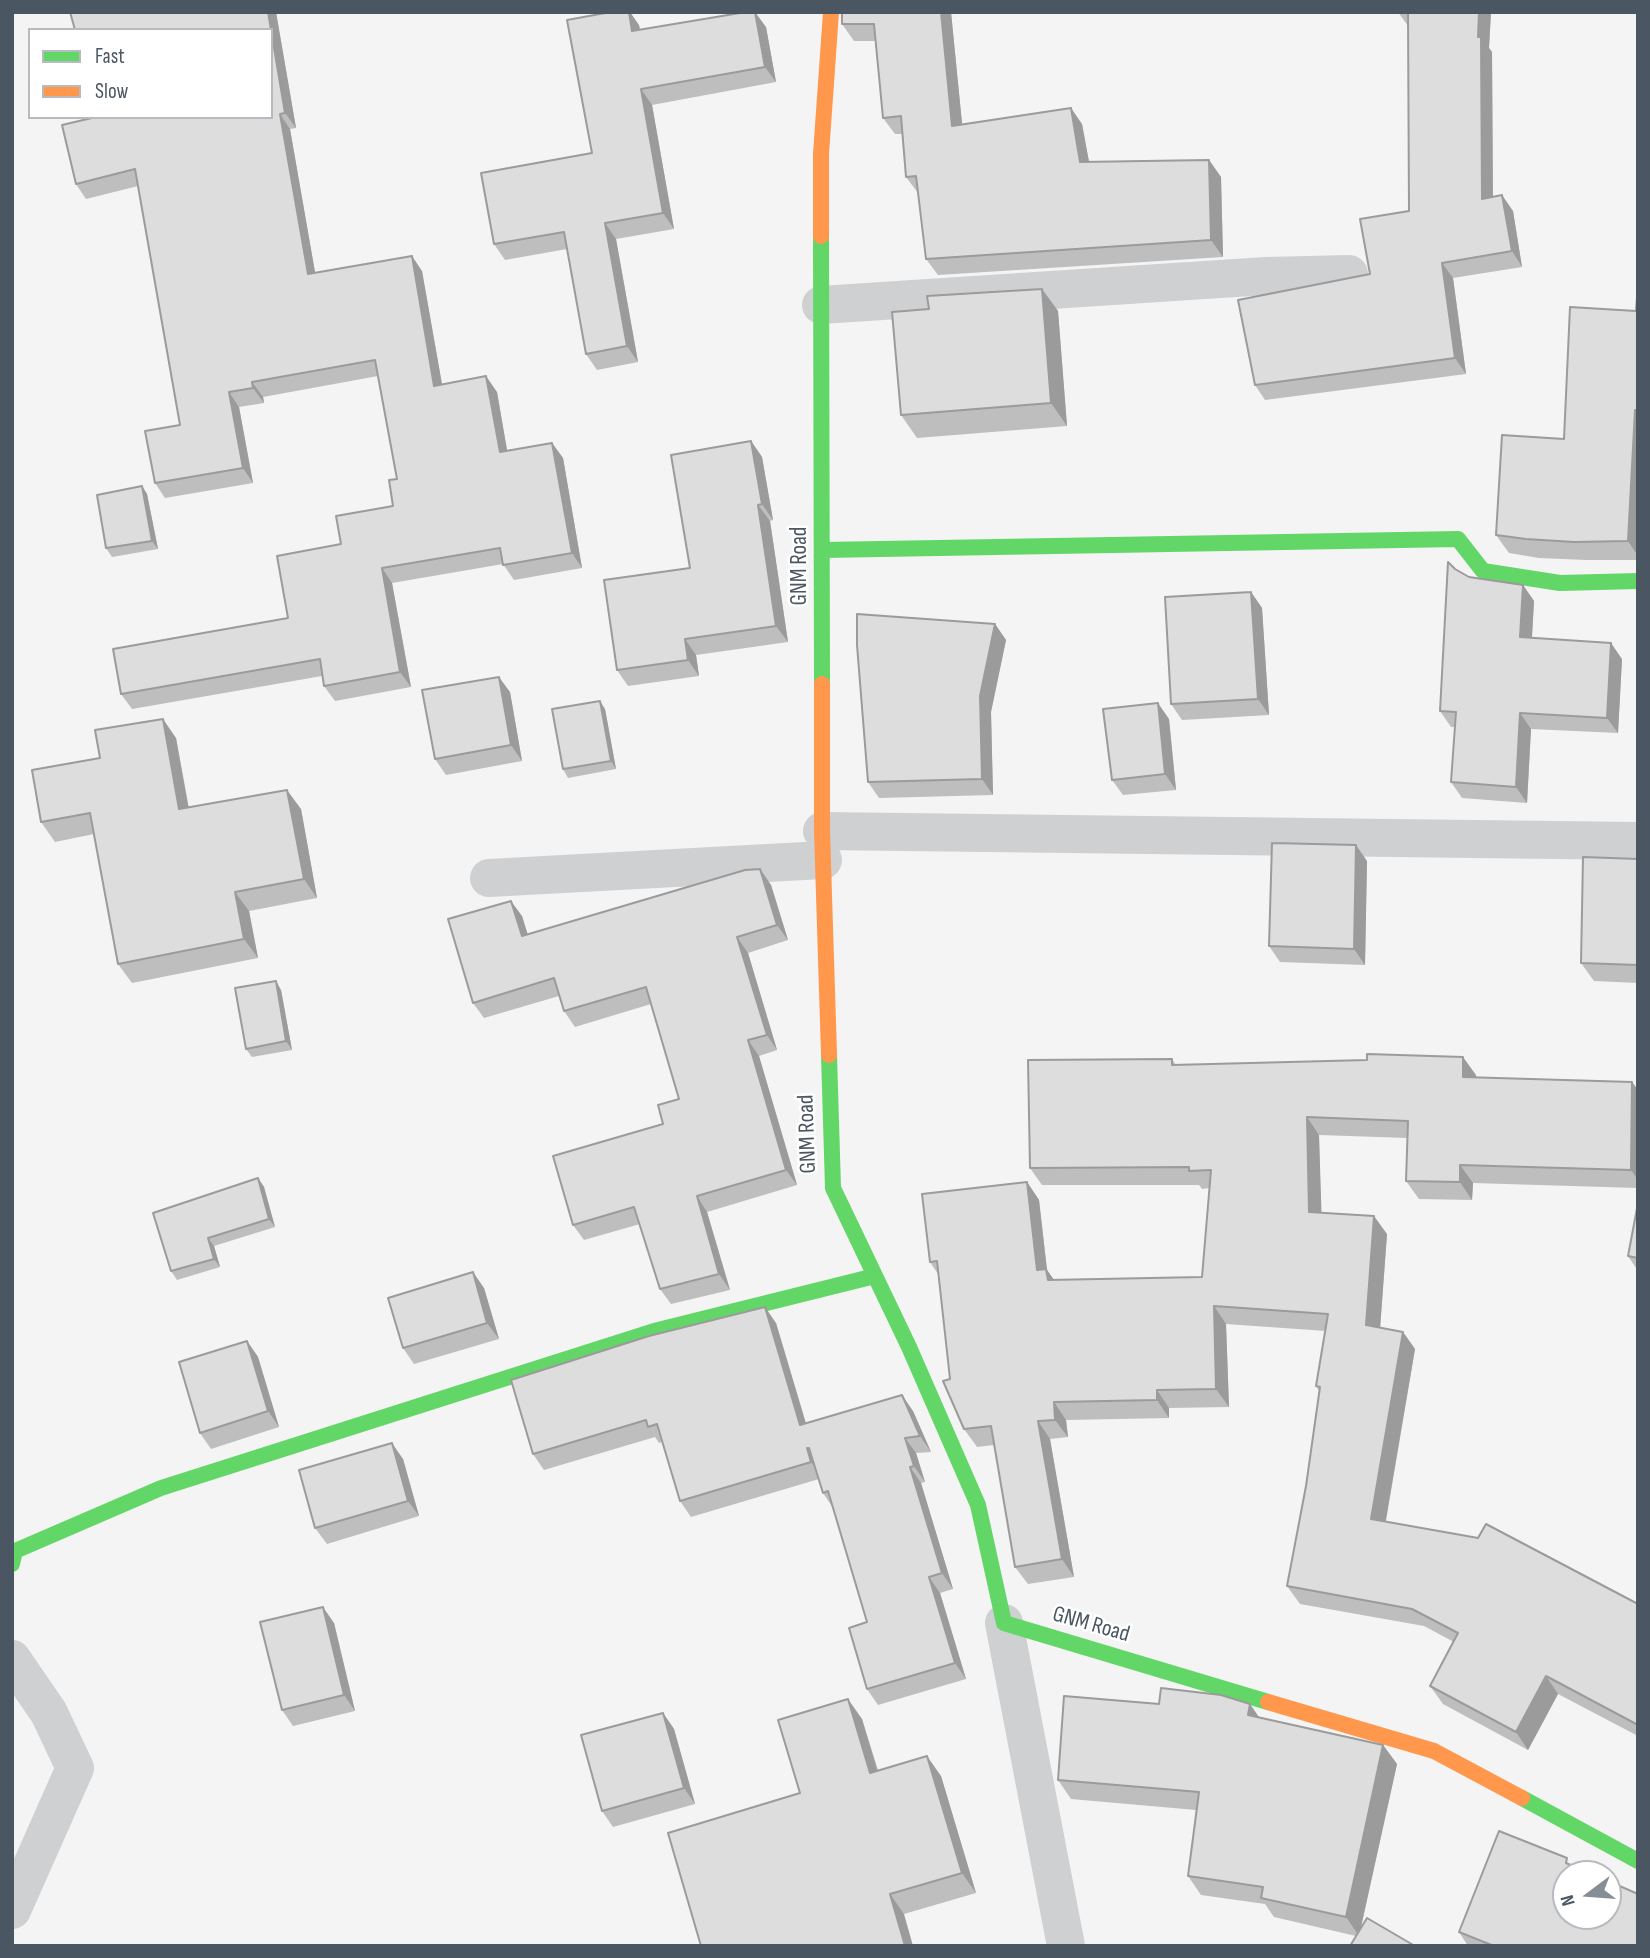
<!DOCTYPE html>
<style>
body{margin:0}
#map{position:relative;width:1650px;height:1958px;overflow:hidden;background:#f4f4f4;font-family:"Sofia Sans Condensed",sans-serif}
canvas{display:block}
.frame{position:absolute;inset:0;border:14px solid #4a5661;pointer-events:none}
.legend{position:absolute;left:28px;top:28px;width:245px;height:91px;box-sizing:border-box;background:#fff;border:2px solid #b7bbc0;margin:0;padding:9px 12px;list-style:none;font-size:21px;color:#4a5661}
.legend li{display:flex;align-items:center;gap:14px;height:35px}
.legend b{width:35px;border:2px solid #b7bbc0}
.north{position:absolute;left:1552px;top:1860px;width:70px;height:70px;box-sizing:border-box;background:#fff;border:2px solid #b7bbc0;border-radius:50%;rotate:254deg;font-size:19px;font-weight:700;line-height:28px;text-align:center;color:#4a5661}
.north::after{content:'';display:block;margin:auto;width:24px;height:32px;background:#868d94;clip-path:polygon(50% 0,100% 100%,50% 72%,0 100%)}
</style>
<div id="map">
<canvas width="1650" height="1958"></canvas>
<div class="frame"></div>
<ul class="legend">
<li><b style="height:9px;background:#63d668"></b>Fast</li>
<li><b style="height:9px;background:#ff974d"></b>Slow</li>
</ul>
<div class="north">N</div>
</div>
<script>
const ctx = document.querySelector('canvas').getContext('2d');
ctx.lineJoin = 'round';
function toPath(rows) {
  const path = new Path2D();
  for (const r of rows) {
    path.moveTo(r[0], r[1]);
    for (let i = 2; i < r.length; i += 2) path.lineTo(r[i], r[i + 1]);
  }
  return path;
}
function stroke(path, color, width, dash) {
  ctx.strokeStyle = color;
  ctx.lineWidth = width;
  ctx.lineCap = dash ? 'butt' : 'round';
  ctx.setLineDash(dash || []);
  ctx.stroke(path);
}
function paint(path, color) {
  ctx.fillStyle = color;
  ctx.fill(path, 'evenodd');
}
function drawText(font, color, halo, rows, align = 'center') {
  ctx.font = font + ' "Sofia Sans Condensed",sans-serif';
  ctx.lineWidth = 5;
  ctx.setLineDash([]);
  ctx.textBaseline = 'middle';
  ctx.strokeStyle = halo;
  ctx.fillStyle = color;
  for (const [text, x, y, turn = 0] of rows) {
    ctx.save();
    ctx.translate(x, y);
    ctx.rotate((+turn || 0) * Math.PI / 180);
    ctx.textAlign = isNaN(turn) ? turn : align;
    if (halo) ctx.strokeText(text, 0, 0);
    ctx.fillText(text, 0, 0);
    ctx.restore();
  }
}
const street = toPath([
 [821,305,1266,276,1349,274],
 [822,831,1638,841],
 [489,878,823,860],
 [1004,1623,1066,1946],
 [12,1659,49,1713,75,1768,12,1910]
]);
const fast = toPath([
 [821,236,822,684],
 [823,550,1458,539,1483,571,1560,583,1638,581],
 [829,1055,833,1188,909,1347,978,1505,1004,1623,1268,1702],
 [12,1564,15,1551,161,1488,654,1331,875,1276],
 [1522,1798,1638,1861]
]);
const slow = toPath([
 [821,236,821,154,831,12],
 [822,684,822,831,829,1055],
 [1268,1702,1434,1751,1522,1798]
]);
const wall = toPath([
 [70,12,276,12,296,128,290,129,315,273,422,271,442,385,497,392,507,451,552,443,563,458,582,568,514,580,503,564,392,583,411,687,335,701,324,686,322,676,132,709,121,694,288,618,341,544,393,506,397,479,378,376,263,397,264,403,239,407,253,483,165,498,155,483,180,425,138,186,86,199,76,184,271,117],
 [842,12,951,12,962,124,1082,124,1089,162,1209,160,1221,177,1223,257,938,275,926,259,918,193,906,177,902,134,895,134,883,118,875,41,854,41,842,24],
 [1398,12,1491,12,1489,48,1492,52,1493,197,1513,211,1522,267,1453,278,1466,374,1265,400,1255,385,1370,274,1409,211,1408,26],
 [639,25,640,30,766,27,776,82,652,105,674,229,616,239,638,362,597,370,586,354,567,249,505,260,494,244,592,153],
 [1638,284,1638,560,1587,560,1539,558,1509,553,1496,535,1564,439,1636,311],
 [1042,289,1058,311,1067,426,917,438,901,415,929,309],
 [751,441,762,457,773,520,770,521,788,642,696,655,699,676,628,686,617,670,690,568],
 [142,486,147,494,158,549,112,557,106,548],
 [1455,569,1469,577,1523,585,1534,601,1532,638,1622,659,1618,733,1531,729,1527,803,1462,798,1451,782,1455,727,1451,727,1440,711],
 [1251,592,1262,608,1269,715,1182,720,1171,704],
 [995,624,1006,640,991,712,993,795,879,798,868,782],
 [510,692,522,761,446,775,435,759],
 [605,709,616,769,568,778,563,769],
 [1169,719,1176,790,1123,795,1112,780],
 [176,738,189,808,301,809,317,898,249,911,258,958,132,983,118,964,94,834,55,842,41,822,100,758],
 [1638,859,1638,983,1594,981,1581,963],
 [1367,861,1365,965,1280,962,1269,946],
 [760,869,771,885,788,940,748,953,777,1050,759,1056,797,1185,707,1212,730,1290,671,1304,660,1289,640,1224,584,1240,573,1225,663,1124,679,1099,651,1004,575,1027,564,1011,559,996,484,1018,473,1003,522,916,527,934],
 [281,990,292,1050,252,1057,246,1049],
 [1172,1059,1176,1065,1476,1075,1476,1077,1632,1082,1638,1090,1638,1188,1473,1183,1472,1200,1419,1199,1406,1181,1408,1138,1319,1135,1321,1212,1387,1234,1380,1328,1403,1332,1415,1349,1386,1521,1638,1604,1638,1736,1558,1694,1528,1750,1443,1704,1430,1686,1454,1642,1424,1626,1300,1604,1287,1586,1306,1486,1319,1391,1316,1386,1326,1331,1226,1324,1229,1407,1169,1408,1169,1418,1066,1420,1068,1437,1050,1439,1074,1577,1028,1584,1015,1567,994,1445,977,1447,964,1429,950,1379,938,1274,930,1262,1027,1182,1039,1200,1047,1270,1054,1280,1202,1277,1209,1188,1202,1189,1199,1185,1042,1185,1030,1168],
 [258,1178,264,1187,275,1227,214,1246,220,1267,177,1280,171,1271],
 [1638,1203,1638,1271,1628,1256],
 [484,1288,499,1339,414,1364,403,1348],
 [776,1323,806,1423,913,1411,931,1452,916,1453,925,1482,921,1483,953,1589,940,1593,966,1679,878,1705,867,1689,867,1622,833,1508,823,1493,819,1479,691,1517,680,1501,662,1442,659,1443,655,1437,544,1470,533,1454],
 [247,1341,258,1357,279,1427,211,1449,200,1433],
 [403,1459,419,1516,327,1544,315,1528],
 [334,1623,355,1711,293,1726,282,1710],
 [663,1713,674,1729,695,1804,613,1827,602,1811],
 [1259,1717,1383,1745,1397,1764,1361,1927,1356,1936,1274,1917,1265,1904,1201,1895,1188,1876,1196,1810,1071,1799,1058,1780],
 [862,1719,878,1770,941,1776,976,1893,904,1914,800,1793],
 [1573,1866,1638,1946,1468,1946,1459,1932]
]);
const shadedWall = toPath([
 [268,12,276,12,296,128,285,113],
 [629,12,630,12,639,25,643,47,632,31],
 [755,12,766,27,776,82,765,67],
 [941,12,951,12,964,143,952,126],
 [1479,12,1491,12,1489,48,1492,52,1493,214,1482,199,1478,37],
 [641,89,652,105,674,229,663,213],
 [1071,108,1082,124,1092,178,1080,162],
 [280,114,290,129,318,289,308,274],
 [1209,160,1221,177,1223,257,1211,240],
 [1502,195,1513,211,1522,267,1512,251],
 [605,223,616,239,638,362,627,346],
 [412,256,422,271,445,401,434,386],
 [1442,263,1453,278,1466,374,1455,358],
 [1042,289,1058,311,1067,426,1051,403],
 [486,376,497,392,510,467,500,452],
 [252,382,263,397,264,403,253,388],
 [229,392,239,407,253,483,243,468],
 [1635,410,1638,415,1638,556,1628,541],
 [751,441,762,457,773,520,762,504],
 [552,443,563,458,582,568,572,553],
 [142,486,147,494,158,549,152,541],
 [758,505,770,521,788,642,776,626],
 [382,568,392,583,411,687,400,672],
 [1523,585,1534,601,1531,653,1520,637],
 [1251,592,1262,608,1269,715,1258,699],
 [995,624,1006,640,991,712,993,795,982,779,980,696],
 [685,639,696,655,699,676,688,660],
 [1611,643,1622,659,1618,733,1607,718],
 [499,677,510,692,522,761,511,745],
 [600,701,605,709,616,769,611,761],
 [1158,703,1169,719,1176,790,1165,774],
 [1520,713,1531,729,1527,803,1516,787],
 [163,719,176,738,192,828,179,809],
 [287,790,301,809,317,898,304,879],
 [1356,845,1367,861,1365,965,1354,949],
 [760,869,771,885,788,940,777,925],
 [235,892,249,911,258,958,244,939],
 [511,901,522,916,533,951,522,936],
 [737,937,748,953,777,1050,767,1035],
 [276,981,281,990,292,1050,286,1041],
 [748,1040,759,1056,797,1185,786,1170],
 [1463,1057,1476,1075,1475,1094,1463,1077],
 [1632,1082,1638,1090,1638,1180,1631,1170],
 [1307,1117,1319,1135,1322,1229,1309,1212],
 [1460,1165,1473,1183,1472,1200,1460,1182],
 [258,1178,264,1187,275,1227,269,1219],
 [1027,1182,1039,1200,1047,1270,1059,1287,1060,1298,1037,1270],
 [697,1196,707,1212,730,1290,719,1274],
 [1374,1216,1387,1234,1379,1343,1366,1325],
 [208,1238,214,1246,220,1267,214,1259],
 [473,1272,484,1288,499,1339,487,1323],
 [1214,1306,1226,1324,1229,1407,1216,1389],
 [765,1307,776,1323,811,1441,800,1425],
 [1403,1332,1415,1349,1383,1536,1371,1519],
 [247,1341,258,1357,279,1427,268,1411],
 [1157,1390,1169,1408,1169,1418,1157,1400],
 [902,1395,913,1411,931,1452,920,1436],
 [1054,1402,1066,1420,1068,1437,1055,1420],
 [1038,1421,1050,1439,1074,1577,1062,1559],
 [905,1438,916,1453,925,1482,914,1466],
 [392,1443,403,1459,419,1516,408,1501],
 [807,1448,818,1464,822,1478,811,1462],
 [910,1467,921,1483,953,1589,942,1573],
 [929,1577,940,1593,966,1679,955,1663],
 [323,1607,334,1623,355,1711,344,1695],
 [1546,1676,1558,1694,1528,1750,1516,1732],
 [848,1699,862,1719,884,1793,870,1773],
 [1250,1704,1263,1723,1248,1715],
 [663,1713,674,1729,695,1804,684,1788],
 [1383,1745,1397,1764,1359,1936,1346,1917],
 [927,1756,941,1776,976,1893,962,1873],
 [890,1894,904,1914,913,1946,905,1946]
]);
const building = toPath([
 [70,12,268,12,285,113,280,114,308,274,412,256,434,386,486,376,500,452,552,443,572,553,503,565,500,548,382,568,400,672,324,686,320,659,121,694,113,649,288,618,277,556,341,544,336,516,393,506,389,480,397,479,375,360,252,382,253,388,229,392,243,468,155,483,145,431,180,425,135,169,76,184,62,125,96,117,271,117,271,30,75,30,70,12],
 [611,12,629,12,632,31,746,12,755,12,765,67,641,89,663,213,605,223,627,346,586,354,564,232,494,244,481,173,592,153,567,20,611,12],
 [842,12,941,12,952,126,1071,108,1080,162,1209,160,1211,240,926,259,916,176,906,177,901,116,883,118,874,24,842,24,842,12],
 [1408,12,1479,12,1478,37,1481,37,1482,199,1502,195,1512,251,1442,263,1455,358,1255,385,1238,300,1370,274,1360,219,1409,211,1408,12],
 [1638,284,1638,410,1635,410,1628,541,1574,542,1526,539,1496,535,1502,435,1564,439,1570,307,1636,311,1638,284],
 [1042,289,1051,403,901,415,892,312,929,309,927,296,1042,289],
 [751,441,762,504,758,505,776,626,685,639,688,660,617,670,604,580,690,568,671,455,751,441],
 [142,486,152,541,106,548,97,495,142,486],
 [1448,562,1455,569,1469,577,1523,585,1520,637,1611,643,1607,718,1520,713,1516,787,1451,782,1456,712,1440,711,1448,562],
 [1251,592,1258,699,1171,704,1165,597,1251,592],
 [857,614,995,624,980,696,982,779,868,782,857,645,857,614],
 [499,677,511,745,435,759,422,690,499,677],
 [600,701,611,761,563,769,552,709,600,701],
 [1158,703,1165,774,1112,780,1103,709,1158,703],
 [163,719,179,809,287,790,304,879,235,892,244,939,118,964,90,813,41,822,32,770,100,758,95,730,163,719],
 [1272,843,1356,845,1354,949,1269,946,1272,843],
 [1583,857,1638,859,1638,965,1581,963,1583,857],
 [760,869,777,925,737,937,767,1035,748,1040,786,1170,697,1196,719,1274,660,1289,634,1207,573,1225,553,1156,663,1124,658,1105,679,1099,646,987,564,1011,554,978,473,1003,448,919,511,901,522,936,745,870,760,869],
 [276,981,286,1041,246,1049,235,988,276,981],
 [1367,1054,1463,1057,1463,1077,1632,1082,1631,1170,1460,1165,1460,1182,1406,1181,1408,1121,1307,1117,1309,1212,1374,1216,1366,1325,1403,1332,1371,1519,1478,1538,1486,1524,1638,1604,1638,1725,1546,1676,1516,1732,1430,1686,1458,1633,1412,1609,1287,1586,1306,1486,1320,1387,1316,1386,1328,1314,1214,1306,1216,1389,1157,1390,1157,1400,1054,1402,1055,1420,1038,1421,1062,1559,1015,1567,991,1426,964,1429,943,1381,950,1379,937,1261,930,1262,922,1194,1027,1182,1037,1270,1046,1269,1048,1280,1202,1277,1211,1170,1189,1171,1189,1167,1030,1168,1028,1060,1172,1059,1172,1065,1367,1060,1367,1054],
 [258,1178,269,1219,208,1238,214,1259,171,1271,153,1213,258,1178],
 [1638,1203,1638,1258,1628,1256,1638,1203],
 [473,1272,487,1323,403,1348,388,1298,473,1272],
 [765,1307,800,1425,902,1395,920,1436,905,1438,914,1466,910,1467,942,1573,929,1577,955,1663,867,1689,849,1628,867,1622,828,1491,823,1493,809,1448,807,1448,811,1462,680,1501,657,1424,648,1427,646,1420,533,1454,511,1380,649,1336,765,1307],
 [247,1341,268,1411,200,1433,179,1362,247,1341],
 [392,1443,408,1501,315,1528,299,1470,392,1443],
 [323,1607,344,1695,282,1710,260,1622,323,1607],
 [1161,1688,1221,1695,1250,1704,1248,1715,1383,1745,1346,1917,1261,1898,1263,1887,1188,1876,1199,1792,1058,1780,1064,1696,1159,1704,1161,1688],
 [848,1699,870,1773,927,1756,962,1873,890,1894,905,1946,701,1946,668,1833,800,1793,778,1720,848,1699],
 [663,1713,684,1788,602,1811,581,1735,663,1713],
 [1499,1831,1567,1858,1566,1863,1591,1874,1566,1874,1566,1916,1608,1916,1608,1881,1638,1894,1638,1946,1494,1946,1459,1932,1499,1831],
 [1367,1918,1415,1946,1350,1946,1367,1918]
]);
const streetNames = [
 ["GNM Road",800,566,-90],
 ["GNM Road",808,1134,-92],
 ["GNM Road",1091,1625,16]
];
stroke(street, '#ced0d2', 38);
stroke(fast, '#63d668', 16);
stroke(slow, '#ff974d', 16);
paint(wall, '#bebebf');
paint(shadedWall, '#9b9b9b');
paint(building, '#ddddde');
stroke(building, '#9b9b9b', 2);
drawText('23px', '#4a5661', '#fff', streetNames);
</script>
